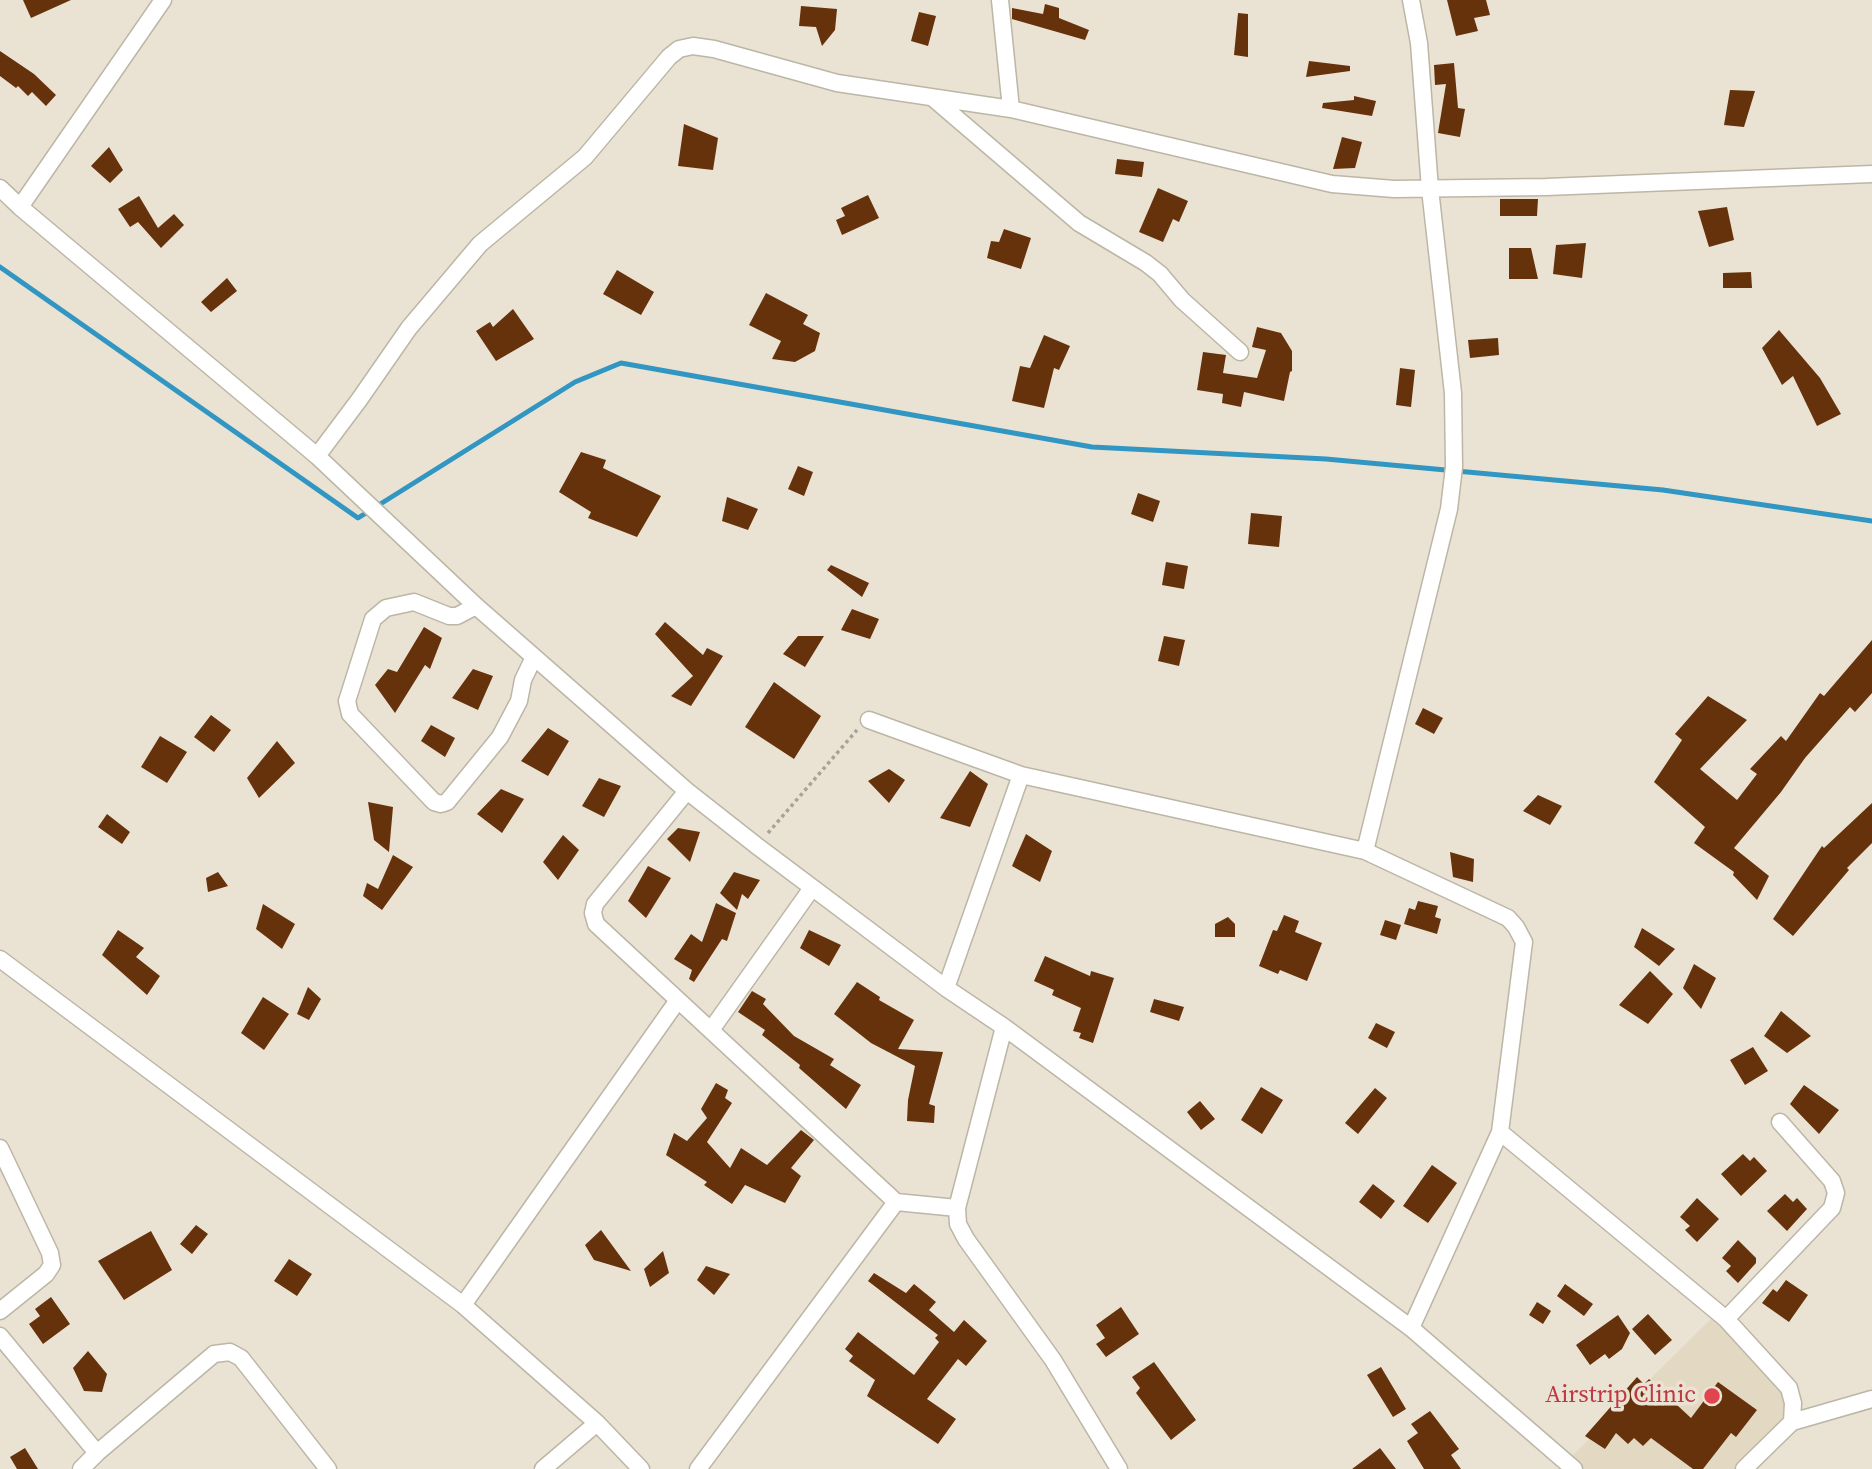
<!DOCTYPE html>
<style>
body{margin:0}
canvas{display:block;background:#eae3d3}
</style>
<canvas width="1872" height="1469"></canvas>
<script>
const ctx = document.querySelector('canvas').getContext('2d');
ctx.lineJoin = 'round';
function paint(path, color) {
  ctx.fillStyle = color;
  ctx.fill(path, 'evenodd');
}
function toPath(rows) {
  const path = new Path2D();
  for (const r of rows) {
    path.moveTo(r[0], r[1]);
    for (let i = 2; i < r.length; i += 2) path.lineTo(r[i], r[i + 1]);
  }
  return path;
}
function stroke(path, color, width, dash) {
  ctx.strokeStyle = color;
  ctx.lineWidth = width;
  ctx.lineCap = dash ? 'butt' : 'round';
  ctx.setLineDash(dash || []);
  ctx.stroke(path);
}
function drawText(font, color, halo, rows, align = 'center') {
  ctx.font = font + ' "Source Serif 4",serif';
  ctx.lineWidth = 7;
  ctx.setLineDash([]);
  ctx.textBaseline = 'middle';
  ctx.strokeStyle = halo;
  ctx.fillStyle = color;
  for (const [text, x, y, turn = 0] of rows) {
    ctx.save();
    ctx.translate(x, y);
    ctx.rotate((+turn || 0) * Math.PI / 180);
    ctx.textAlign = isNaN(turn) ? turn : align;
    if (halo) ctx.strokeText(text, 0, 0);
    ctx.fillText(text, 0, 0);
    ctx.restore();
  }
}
const built = toPath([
 [1718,1312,1789,1388,1792,1422,1744,1469,1574,1469,1566,1462]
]);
const stream = toPath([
 [0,267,358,518,575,382,621,363,1092,447,1326,459,1663,490,1872,521]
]);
const building = toPath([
 [23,0,71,0,31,18],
 [1447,0,1486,0,1490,15,1474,18,1478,31,1456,36],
 [1045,4,1059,8,1059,18,1089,30,1085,40,1012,19,1012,8,1043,14],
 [801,6,837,9,835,30,822,46,816,27,799,26],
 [919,12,936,16,928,46,911,41],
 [1238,13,1248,14,1248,57,1234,55],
 [0,51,34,74,56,95,46,106,32,92,28,96,18,86,16,88,0,76],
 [1309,61,1350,66,1350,71,1306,77],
 [1454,63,1458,108,1465,109,1460,137,1438,133,1446,84,1435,85,1434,65],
 [1730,90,1755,91,1744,127,1724,125],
 [1354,96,1376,101,1372,116,1322,108,1323,103,1354,100],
 [684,124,718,138,713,170,678,166],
 [1342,137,1362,142,1355,168,1333,169],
 [109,147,123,170,110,183,91,166],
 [1117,159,1144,162,1142,177,1115,174],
 [1158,188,1188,201,1179,222,1173,219,1163,242,1139,232],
 [868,195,879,218,842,235,836,220,845,216,841,208],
 [139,196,158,228,174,214,184,225,161,248,138,222,130,227,118,209],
 [1500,199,1538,199,1537,216,1500,216],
 [1727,207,1734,240,1709,247,1698,211],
 [1004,229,1031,238,1021,269,987,258,991,241,999,242],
 [1586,243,1582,278,1553,274,1556,245],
 [1509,248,1531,248,1538,279,1509,279],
 [617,270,654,292,641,315,603,294],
 [1751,272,1752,288,1723,288,1723,273],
 [227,278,237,291,211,312,201,302],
 [766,293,808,315,803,324,820,333,815,351,795,362,772,359,781,341,749,325],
 [513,309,534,339,496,361,476,331,490,322,493,327],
 [1257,327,1281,333,1292,351,1292,371,1290,372,1284,401,1244,392,1241,407,1222,403,1223,394,1197,390,1203,352,1226,355,1223,373,1257,378,1266,350,1252,347],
 [1779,330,1820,378,1841,414,1817,426,1793,376,1782,385,1762,348],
 [1044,335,1070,346,1059,370,1054,368,1044,408,1012,401,1020,366,1030,368],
 [1498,338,1499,355,1470,358,1468,340],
 [1400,368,1415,370,1411,407,1396,405],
 [581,452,606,460,603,468,661,496,637,537,588,518,591,512,559,492],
 [798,466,813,472,804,496,788,489],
 [1138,493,1160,501,1153,522,1131,514],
 [727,497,758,509,748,530,722,521],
 [1251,513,1282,516,1279,547,1248,544],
 [1166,562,1188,566,1184,589,1162,585],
 [831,565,869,583,862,597,827,570],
 [852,609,879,619,870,639,841,630],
 [665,622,703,655,707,648,723,656,691,706,671,696,693,676,655,634],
 [424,627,442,638,430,669,425,665,395,713,375,685,388,669,397,672],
 [798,636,824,636,805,667,783,654],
 [1164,636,1185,640,1179,666,1158,661],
 [1872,640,1872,693,1855,712,1850,707,1805,758,1781,792,1734,848,1769,876,1757,900,1733,875,1734,872,1694,843,1705,827,1654,782,1682,740,1675,734,1708,696,1747,720,1700,769,1737,800,1757,774,1750,769,1781,736,1786,741,1820,693,1824,696],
 [473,669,493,676,478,710,452,698],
 [774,682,821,716,794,759,745,727],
 [1423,708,1443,718,1434,734,1415,724],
 [211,715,231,730,214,752,194,737],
 [431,725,455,738,445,757,421,741],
 [548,728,569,741,548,776,521,761],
 [160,736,187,752,167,783,141,767],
 [277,741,295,763,259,798,247,778],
 [889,769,905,780,889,803,868,781],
 [970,771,988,784,970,827,940,818],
 [599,778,621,786,604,817,582,806],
 [501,789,524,799,502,833,477,814],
 [1538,795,1562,806,1550,825,1523,811],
 [368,802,393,807,389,852,374,840],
 [1872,803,1872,843,1847,868,1849,870,1793,936,1773,919,1822,846,1824,848],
 [107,814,130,832,122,844,98,827],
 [678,828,700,832,690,862,667,839],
 [1026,834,1052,851,1040,882,1012,866],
 [563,835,579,850,558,880,543,862],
 [1450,852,1474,859,1473,882,1453,877],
 [393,855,413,867,382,910,363,896,367,883,378,889],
 [648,866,671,878,646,918,628,901],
 [218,872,228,886,208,892,206,878],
 [734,872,760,880,748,899,742,894,737,910,720,893],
 [1418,901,1438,906,1435,917,1441,919,1437,934,1404,924,1409,908,1415,910],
 [716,903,736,913,727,941,722,939,694,982,689,979,692,970,674,959,691,934,702,942],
 [263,904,295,924,282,949,256,929],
 [1284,915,1299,921,1295,932,1322,943,1307,981,1280,970,1278,974,1259,966,1273,930,1277,931],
 [1228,917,1235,924,1235,937,1215,937,1215,924],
 [1385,920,1401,925,1396,940,1380,935],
 [1642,928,1675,949,1659,966,1634,947],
 [118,930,144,948,136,957,160,976,147,995,102,955],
 [809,930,841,945,829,966,800,948],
 [1045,956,1090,976,1091,971,1114,978,1093,1043,1079,1038,1081,1033,1073,1031,1081,1008,1052,995,1054,990,1034,981],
 [1694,964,1716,978,1701,1009,1683,988],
 [1650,971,1673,994,1648,1024,1619,1005],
 [857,982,880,997,879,1000,914,1020,898,1049,943,1052,929,1104,935,1106,934,1123,907,1121,908,1100,915,1066,871,1043,834,1014],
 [308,987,321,999,309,1020,297,1014],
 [752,991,766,999,763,1004,794,1036,834,1059,830,1065,861,1085,846,1109,799,1068,800,1065,762,1035,765,1030,738,1012],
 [263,997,289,1014,264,1050,241,1033],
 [1154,999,1184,1007,1179,1021,1150,1012],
 [1781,1011,1811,1036,1787,1053,1764,1036],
 [1376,1023,1395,1032,1387,1048,1368,1038],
 [1753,1047,1768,1071,1745,1085,1730,1060],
 [716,1083,728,1090,725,1098,732,1103,707,1142,730,1168,741,1148,767,1165,801,1130,814,1140,791,1168,801,1176,785,1203,745,1185,732,1204,704,1185,707,1182,666,1155,674,1133,687,1141,707,1118,701,1109],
 [1804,1085,1839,1110,1819,1134,1790,1104],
 [1261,1087,1283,1100,1262,1134,1241,1120],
 [1375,1088,1387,1098,1358,1134,1345,1123],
 [1200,1101,1215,1119,1201,1130,1187,1112],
 [1743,1154,1750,1161,1754,1157,1767,1171,1741,1196,1721,1174],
 [1432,1165,1457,1183,1428,1223,1403,1206],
 [1373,1184,1395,1201,1381,1219,1359,1202],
 [1785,1194,1793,1202,1797,1198,1807,1209,1787,1231,1767,1211],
 [1697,1198,1719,1219,1697,1242,1685,1230,1690,1226,1680,1217],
 [196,1225,208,1234,192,1254,180,1244],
 [601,1230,631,1271,594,1260,585,1245],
 [151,1231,172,1270,124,1300,98,1261],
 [1738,1240,1756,1258,1756,1263,1738,1283,1726,1271,1731,1266,1722,1258],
 [663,1251,669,1273,650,1287,644,1269],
 [289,1259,312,1274,297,1296,274,1281],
 [706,1266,730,1274,714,1295,697,1280],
 [874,1273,906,1293,914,1284,936,1302,929,1310,954,1332,964,1320,987,1341,966,1366,958,1359,927,1399,956,1419,938,1444,867,1396,875,1380,849,1361,853,1356,845,1349,858,1332,914,1375,939,1342,935,1338,938,1335,868,1281],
 [1786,1280,1808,1295,1789,1322,1762,1303,1773,1289,1777,1292],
 [1565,1284,1593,1304,1584,1316,1557,1296],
 [51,1297,70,1324,43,1344,29,1324,40,1316,35,1309],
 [1537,1302,1551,1311,1543,1324,1529,1315],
 [1121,1307,1139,1334,1106,1357,1096,1344,1105,1338,1096,1325],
 [1648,1314,1672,1340,1655,1355,1632,1329],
 [1618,1315,1630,1333,1622,1349,1609,1359,1605,1354,1590,1365,1576,1345],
 [88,1351,107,1374,102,1392,84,1391,73,1368],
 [1154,1362,1196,1420,1171,1440,1136,1393,1140,1388,1132,1377],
 [1381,1367,1406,1409,1393,1417,1367,1375],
 [1637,1377,1644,1384,1649,1379,1691,1418,1718,1382,1757,1410,1736,1437,1731,1433,1703,1469,1693,1469,1651,1438,1643,1446,1634,1438,1628,1444,1616,1433,1605,1449,1585,1436],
 [1430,1411,1459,1449,1451,1455,1461,1469,1424,1469,1407,1441,1418,1433,1411,1424],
 [25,1448,38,1469,17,1469,10,1457],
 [1380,1448,1396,1469,1352,1469]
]);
const path = toPath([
 [768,833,857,730]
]);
const street = toPath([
 [1000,0,1011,109],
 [933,98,1079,223,1146,263,1160,274,1182,300,1240,352],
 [0,188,20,207,317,456,476,606,687,791,757,846,946,988,1004,1027,1411,1328,1574,1469],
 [20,207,163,0],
 [317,456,359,400,409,328,480,244,585,157,669,57,679,49,693,46,714,49,837,83,1011,109,1332,184,1394,189,1546,187,1872,174],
 [476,606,457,616,449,616,414,602,386,608,373,619,347,701,350,714,434,802,441,804,447,802,500,737,519,701,523,680,534,657],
 [869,720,1021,775,1365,851,1508,918,1516,927,1524,942,1500,1132,1411,1328],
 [687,791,595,904,593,913,596,924,896,1202,957,1208],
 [1365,851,1449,509,1454,467,1453,393,1430,189,1419,43,1411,0],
 [0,959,463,1305,597,1423,641,1469],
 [946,988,1021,775],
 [1004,1027,957,1208,958,1224,966,1239,1053,1360,1119,1469],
 [711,1030,812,888],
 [1500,1132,1726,1319,1789,1388,1793,1403,1792,1422],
 [0,1148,50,1253,52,1265,46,1274,0,1311],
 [463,1305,678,1000],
 [1726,1319,1832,1208,1836,1193,1832,1181,1780,1122],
 [0,1336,97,1453],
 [81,1469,97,1453,214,1354,230,1352,241,1358,328,1469],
 [543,1469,597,1423],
 [698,1469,896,1202],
 [1744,1469,1792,1422,1872,1399]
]);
const markers = [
 [1712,1396,9,"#e0444e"]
];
const healthNames = [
 ["Airstrip Clinic",1696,1396]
];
paint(built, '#e3d9c2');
stroke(stream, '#3296c3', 5);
paint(building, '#66320b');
stroke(street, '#bcb6a6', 19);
stroke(path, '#a8a396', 3.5, [3.5, 3.5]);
stroke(street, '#fff', 16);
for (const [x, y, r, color] of markers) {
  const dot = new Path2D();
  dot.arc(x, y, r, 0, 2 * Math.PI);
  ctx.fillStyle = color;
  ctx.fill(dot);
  stroke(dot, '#eae3d3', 2.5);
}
drawText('24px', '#be3a42', '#eae3d3', healthNames, 'right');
</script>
